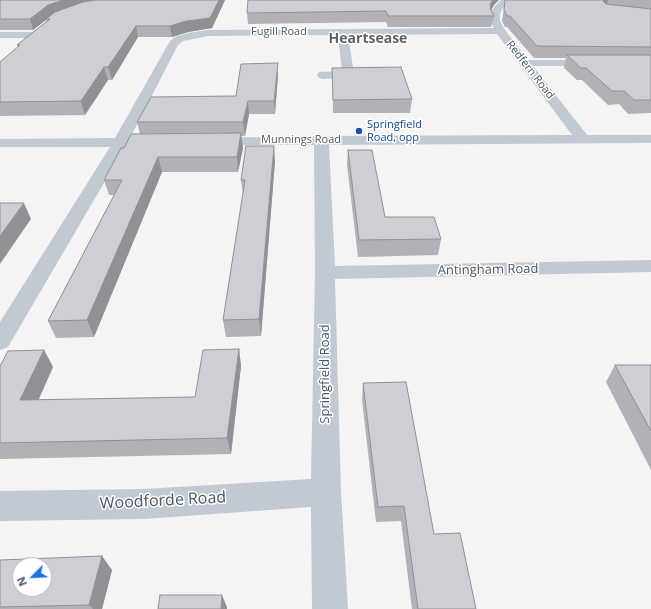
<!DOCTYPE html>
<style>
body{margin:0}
#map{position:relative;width:651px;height:609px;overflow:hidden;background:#f5f3f3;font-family:"Open Sans",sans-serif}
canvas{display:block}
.north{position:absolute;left:12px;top:557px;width:40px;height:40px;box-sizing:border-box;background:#fff;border:1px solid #b7bbc0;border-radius:50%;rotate:246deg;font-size:11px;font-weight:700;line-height:16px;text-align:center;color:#4a5661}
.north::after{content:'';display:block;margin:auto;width:14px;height:18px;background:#1a73e8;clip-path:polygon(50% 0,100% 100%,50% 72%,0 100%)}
</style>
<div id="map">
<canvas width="651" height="609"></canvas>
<div class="north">N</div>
</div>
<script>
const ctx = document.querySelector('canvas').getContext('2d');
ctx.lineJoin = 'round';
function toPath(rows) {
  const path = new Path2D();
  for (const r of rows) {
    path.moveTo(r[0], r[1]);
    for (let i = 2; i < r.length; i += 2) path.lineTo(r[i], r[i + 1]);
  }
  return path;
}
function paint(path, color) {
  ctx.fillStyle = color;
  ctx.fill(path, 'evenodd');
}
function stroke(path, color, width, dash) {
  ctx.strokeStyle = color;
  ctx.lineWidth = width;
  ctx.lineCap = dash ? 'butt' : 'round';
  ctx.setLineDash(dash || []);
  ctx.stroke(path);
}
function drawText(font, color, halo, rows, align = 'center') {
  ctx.font = font + ' "Open Sans",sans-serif';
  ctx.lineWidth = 3;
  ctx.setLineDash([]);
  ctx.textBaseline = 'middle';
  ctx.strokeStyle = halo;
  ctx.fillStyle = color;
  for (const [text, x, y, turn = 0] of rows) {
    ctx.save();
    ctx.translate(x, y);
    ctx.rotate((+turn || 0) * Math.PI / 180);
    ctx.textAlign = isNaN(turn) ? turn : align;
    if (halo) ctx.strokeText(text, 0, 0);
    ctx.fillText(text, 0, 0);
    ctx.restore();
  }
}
const minor = toPath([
 [501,0,510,0,502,9,500,15,500,21,505,30,528,60,651,60,651,66,533,66,587,135,651,135,651,143,329,145,335,266,651,260,651,272,335,279,341,492,348,609,312,609,311,507,144,519,0,521,0,491,144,489,311,479,315,273,314,145,211,145,206,144,204,141,206,138,321,136,572,135,497,34,348,35,354,74,352,77,348,78,323,79,319,78,317,75,319,72,342,71,338,35,208,36,183,41,178,45,130,138,138,139,140,142,138,145,125,147,8,347,0,350,0,322,110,147,0,147,0,139,115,138,170,41,175,37,188,33,208,30,494,28,490,21,490,15,495,6,501,0],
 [0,32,35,32,40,35,35,38,0,38,0,32]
]);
const wall = toPath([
 [0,0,225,0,212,28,188,32,172,37,138,37,112,80,108,80,85,115,0,116,0,62,18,48,17,45,47,21,46,20,33,30,0,30],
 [505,0,651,0,651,113,628,114,619,104,608,105,582,80,577,80,564,68,566,58,534,58,507,27,505,27,502,21],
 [494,5,491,11,494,16,491,27,388,27,386,22,248,24,247,13],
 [278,63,278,75,275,114,249,114,245,136,241,136,243,148,238,172,162,172,94,337,56,338,48,321,114,195,109,195,104,180,124,148,140,134,137,122,236,96],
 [332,68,412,99,410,113,333,113],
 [348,150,385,217,441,239,438,255,358,257,347,165],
 [275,161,261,336,226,337,223,320,243,195,241,180],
 [239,349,241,366,231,454,0,459,0,366,44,350,53,367,38,400,195,397],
 [615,365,651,365,651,470,606,382],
 [363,383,434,534,476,609,412,609,401,521,376,522,362,400],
 [0,560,112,570,102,609,0,609]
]);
const shadedWall = toPath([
 [64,0,110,0,46,19,46,20,33,30,30,19,48,5],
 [219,0,225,0,212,28,188,32,172,37,170,26],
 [493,0,499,0,494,5,488,15,490,5],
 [604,0,608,0,606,7,603,1],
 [136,26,138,37,112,80,108,67],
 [278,63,278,75,275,114,274,101],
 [104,67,108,80,85,115,81,101],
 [248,101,249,114,245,136,243,122],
 [241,133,243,148,238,172,237,157],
 [274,146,275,161,261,336,259,319],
 [158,157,162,172,94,337,87,320],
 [24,203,31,219,0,264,0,236],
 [239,349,241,366,231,454,227,438],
 [44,350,53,367,31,417,20,400],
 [102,556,112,570,102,609,93,609,89,605],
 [222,595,227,607,227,609,221,609]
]);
const building = toPath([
 [0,0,64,0,48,5,30,19,0,19,0,0],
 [96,0,219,0,210,18,186,21,170,26,136,26,108,67,104,67,81,101,0,102,0,62,20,45,17,45,50,19,46,19,55,12,83,2,96,0],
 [248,0,493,0,490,5,491,10,494,16,388,16,386,11,247,13,248,0],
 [505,0,604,0,603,1,606,4,651,9,651,47,537,46,510,16,507,16,504,10,505,0],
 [567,55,651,55,651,100,634,100,624,91,612,91,586,68,581,68,567,55],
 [278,63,274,101,248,101,243,122,137,122,151,97,236,96,241,64,278,63],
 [401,67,412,99,333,100,332,68,401,67],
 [241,133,237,157,158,157,87,320,48,321,122,180,104,180,121,148,124,148,131,134,241,133],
 [246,146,274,146,259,319,223,320,245,180,241,180,246,146],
 [348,150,372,150,385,217,434,217,441,239,359,240,348,150],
 [0,203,24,203,0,236,0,203],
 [239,349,227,438,0,443,0,366,8,351,44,350,20,400,195,397,203,350,239,349],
 [615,365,651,365,651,431,615,365],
 [406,382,434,534,460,533,476,609,418,609,404,506,378,507,363,383,406,382],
 [102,556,89,605,0,607,0,560,102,556],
 [20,565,44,565,44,589,20,589,20,565],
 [160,595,222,595,221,609,158,609,160,595]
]);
const markers = [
 [359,131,4,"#1a4fb4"]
];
const farStreetnames = [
 ["Fugill Road",279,32],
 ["Redfern Road",530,70,52],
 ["Munnings Road",301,140]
];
const farTransitnames = [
 ["Springfield",367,125],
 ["Road, opp",367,138]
];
const streetNames = [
 ["Antingham Road",488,270,-1],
 ["Springfield Road",325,374,-90]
];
const farDistrictnames = [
 ["Heartsease",368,39]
];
const nearStreetnames = [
 ["Woodforde Road",163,501,-3]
];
paint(minor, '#c1cad2');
paint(wall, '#b0b2b7');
paint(shadedWall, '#909195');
paint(building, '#cdcfd5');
stroke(building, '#909195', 1);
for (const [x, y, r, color] of markers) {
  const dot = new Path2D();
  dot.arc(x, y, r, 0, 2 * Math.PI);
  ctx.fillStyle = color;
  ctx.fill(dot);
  stroke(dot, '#fff', 1.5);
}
drawText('11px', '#4a5661', '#fff', farStreetnames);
drawText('11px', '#164399', '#fff', farTransitnames, 'left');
drawText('13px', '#4a5661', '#fff', streetNames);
drawText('bold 14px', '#5f6368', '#fff', farDistrictnames);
drawText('16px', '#4a5661', '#fff', nearStreetnames);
</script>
